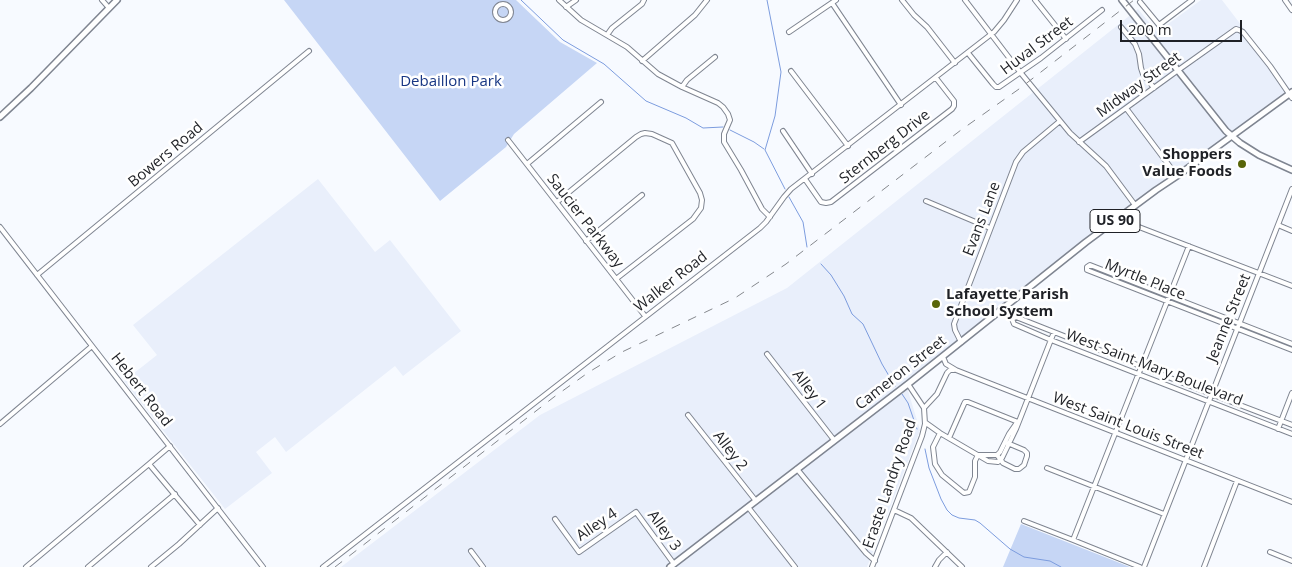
<!DOCTYPE html>
<style>
body{margin:0}
#map{position:relative;width:1292px;height:567px;overflow:hidden;background:#f7faff;font-family:"Open Sans",sans-serif}
canvas{display:block}
.scale{position:absolute;left:1120px;top:20px;width:122px;height:22px;box-sizing:border-box;border:2px solid #1f2126;border-top:0;padding-left:6px;font-size:15px;line-height:18px;white-space:nowrap;color:#1f2126;-webkit-text-stroke:4px #fff;paint-order:stroke}
</style>
<div id="map">
<canvas width="1292" height="567"></canvas>
<div class="scale">200 m</div>
</div>
<script>
const ctx = document.querySelector('canvas').getContext('2d');
ctx.lineJoin = 'round';
function paint(path, color) {
  ctx.fillStyle = color;
  ctx.fill(path, 'evenodd');
}
function toPath(rows) {
  const path = new Path2D();
  for (const r of rows) {
    if (r.length === 3) {
      path.moveTo(r[0] + r[2], r[1]);
      path.arc(r[0], r[1], r[2], 0, 2 * Math.PI);
      continue;
    }
    path.moveTo(r[0], r[1]);
    for (let i = 2; i < r.length; i += 2) path.lineTo(r[i], r[i + 1]);
  }
  return path;
}
function stroke(path, color, width, dash) {
  ctx.strokeStyle = color;
  ctx.lineWidth = width;
  ctx.lineCap = dash ? 'butt' : 'round';
  ctx.setLineDash(dash || []);
  ctx.stroke(path);
}
function drawText(font, color, halo, rows, align = 'center') {
  ctx.font = font + ' "Open Sans",sans-serif';
  ctx.lineWidth = 5;
  ctx.setLineDash([]);
  ctx.textBaseline = 'middle';
  ctx.strokeStyle = halo;
  ctx.fillStyle = color;
  for (const [text, x, y, turn = 0] of rows) {
    ctx.save();
    ctx.translate(x, y);
    ctx.rotate((+turn || 0) * Math.PI / 180);
    ctx.textAlign = isNaN(turn) ? turn : align;
    if (halo) ctx.strokeText(text, 0, 0);
    ctx.fillText(text, 0, 0);
    ctx.restore();
  }
}
const built = toPath([
 [1201,0,1222,0,1290,89,905,381,920,430,867,567,341,567,540,415,787,288,1138,9,1157,32],
 [318,179,375,252,390,240,461,331,403,376,395,366,286,452,275,437,256,452,272,473,225,509,124,381,157,355,133,325]
]);
const green = toPath([
 [284,0,516,0,560,42,597,63,514,134,506,147,440,201],
 [1021,524,1130,567,1003,567]
]);
const stream = toPath([
 [521,0,563,40,604,64,646,101,686,118,703,128,723,127],
 [767,0,781,72,775,116,765,150,785,189],
 [730,130,754,142,764,149],
 [789,197,803,222,807,247],
 [821,264,831,275,844,296,852,314,863,324,882,364,895,386],
 [902,394,908,403,917,429],
 [925,449,929,468,941,499,947,510,952,515,959,518,975,520,980,523,1010,549,1024,557,1050,561,1061,567]
]);
const minor = toPath([
 [102,0,109,8],
 [559,0,581,20,627,47,658,74,682,87,718,103,723,107,728,114,730,120,724,134,724,142,741,170,762,209,770,217],
 [902,0,914,15,927,27,955,63],
 [965,0,1020,72,1070,133,1106,166,1135,205],
 [1035,0,1066,39],
 [1285,0,1292,10],
 [1140,2,1159,25,1192,0],
 [832,3,901,105],
 [503,12,8],
 [566,7,576,0],
 [1121,27,1135,44,1139,54,1141,68,1143,74,1154,88],
 [789,32,836,0],
 [607,35,612,28,642,4,644,0],
 [968,53,993,84,996,87,999,87,1041,58,1102,10],
 [642,61,695,15,707,0],
 [791,71,848,146],
 [682,87,687,80,715,57],
 [1126,108,1177,176],
 [783,131,812,174],
 [508,140,645,316],
 [1079,142,1177,71,1236,29,1239,30,1243,32,1270,66,1292,98],
 [527,164,601,102],
 [805,179,821,202,826,203,831,202,952,109,954,106,954,101,936,78],
 [926,201,990,228],
 [557,202,636,137,641,134,645,133,652,134,672,143,700,193,702,200,701,208,693,219,616,279],
 [1123,215,1128,221,1139,227,1292,286],
 [1278,225,1292,231],
 [0,227,263,567],
 [586,241,642,195],
 [37,275,309,51],
 [961,342,955,330,954,324,1016,162,1023,152,1060,121],
 [1292,344,1090,265,1087,267,1087,270,1292,350],
 [767,354,834,440],
 [943,357,946,364,956,370,1292,502],
 [924,408,937,394,947,373,950,370,954,370],
 [688,415,756,501],
 [926,423,940,433,988,461,998,462,1002,458,1016,429,1054,332],
 [0,424,92,346],
 [1292,425,1211,394,1016,317,1012,319,1014,324,1051,340,1292,434],
 [1278,429,1292,393],
 [940,433,933,447,935,464,942,475,964,493,969,492,975,477,975,461,978,455],
 [949,438,964,404,965,402,968,402,1018,422],
 [978,455,997,455,1000,452,1009,434,1016,424],
 [997,455,1003,463,1015,469,1019,469,1024,465,1027,456,1027,453,1024,450,1005,442],
 [149,464,200,525],
 [1047,468,1164,514],
 [797,469,866,553,875,561],
 [748,507,795,567],
 [894,510,911,518,962,567],
 [555,519,579,552,636,512,674,564],
 [1024,521,1073,540,1140,567],
 [1073,540,1189,246],
 [471,551,483,567],
 [1270,552,1292,561],
 [26,567,149,464,170,446],
 [88,567,175,494],
 [151,567,179,544,218,508],
 [323,567,760,228,766,222,784,197,791,189,994,32,1004,20,1017,0],
 [872,567,922,436,925,424,924,408,908,384],
 [935,567,939,560,947,552],
 [1144,567,1292,189],
 [1204,567,1237,481]
]);
const major = toPath([
 [1122,0,1226,131,1240,143,1259,155,1292,170],
 [0,117,31,88,117,0],
 [670,567,908,384,1086,242,1156,190,1177,176,1292,92]
]);
const rail = toPath([
 [335,567,554,397,589,372,622,352,735,298,786,264,961,130,1019,89,1134,0]
]);
const markers = [
 [1242,164,5,"#586509"],
 [936,304,5,"#586509"]
];
const shields = [
 [1115,221,50]
];
const shieldNames = [
 ["US 90",1115,221]
];
const streetNames = [
 ["Huval Street",1037,46,-37],
 ["Midway Street",1139,85,-36],
 ["Sternberg Drive",885,147,-38],
 ["Bowers Road",166,155,-40],
 ["Evans Lane",982,219,-69],
 ["Saucier Parkway",585,221,52],
 ["Myrtle Place",1145,280,22],
 ["Walker Road",671,282,-38],
 ["Jeanne Street",1229,318,-68],
 ["West Saint Mary Boulevard",1154,368,21],
 ["Cameron Street",901,373,-38],
 ["Hebert Road",141,390,52],
 ["Alley 1",809,390,53],
 ["West Saint Louis Street",1128,426,21],
 ["Alley 2",730,451,52],
 ["Eraste Landry Road",890,484,-71],
 ["Alley 4",597,525,-34],
 ["Alley 3",664,531,54]
];
const parkNames = [
 ["Debaillon Park",451,82]
];
const poiNames = [
 ["Shoppers",1232,155],
 ["Value Foods",1232,172],
 ["Lafayette Parish",946,295,"left"],
 ["School System",946,312,"left"]
];
paint(built, '#e9effb');
paint(green, '#c6d6f5');
stroke(stream, '#7c9cde', 1);
stroke(minor, '#7f8591', 6);
stroke(major, '#7f8591', 8);
stroke(minor, '#fff', 4);
stroke(major, '#fff', 5);
stroke(rail, '#85888d', 1, [9, 9]);
for (const [x, y, r, color] of markers) {
  const dot = new Path2D();
  dot.arc(x, y, r, 0, 2 * Math.PI);
  ctx.fillStyle = color;
  ctx.fill(dot);
  stroke(dot, '#fff', 2);
}
for (const [x, y, w] of shields) {
  const box = new Path2D();
  box.roundRect(x - w / 2, y - 11.5, w, 23, 4);
  ctx.fillStyle = '#fff';
  ctx.fill(box);
  stroke(box, '#1f2126', 1);
}
drawText('bold 14px', '#1f2126', null, shieldNames);
drawText('15px', '#1f2126', '#fff', streetNames);
drawText('15px', '#173683', '#fff', parkNames);
drawText('bold 15px', '#1f2126', '#fff', poiNames, 'right');
</script>
